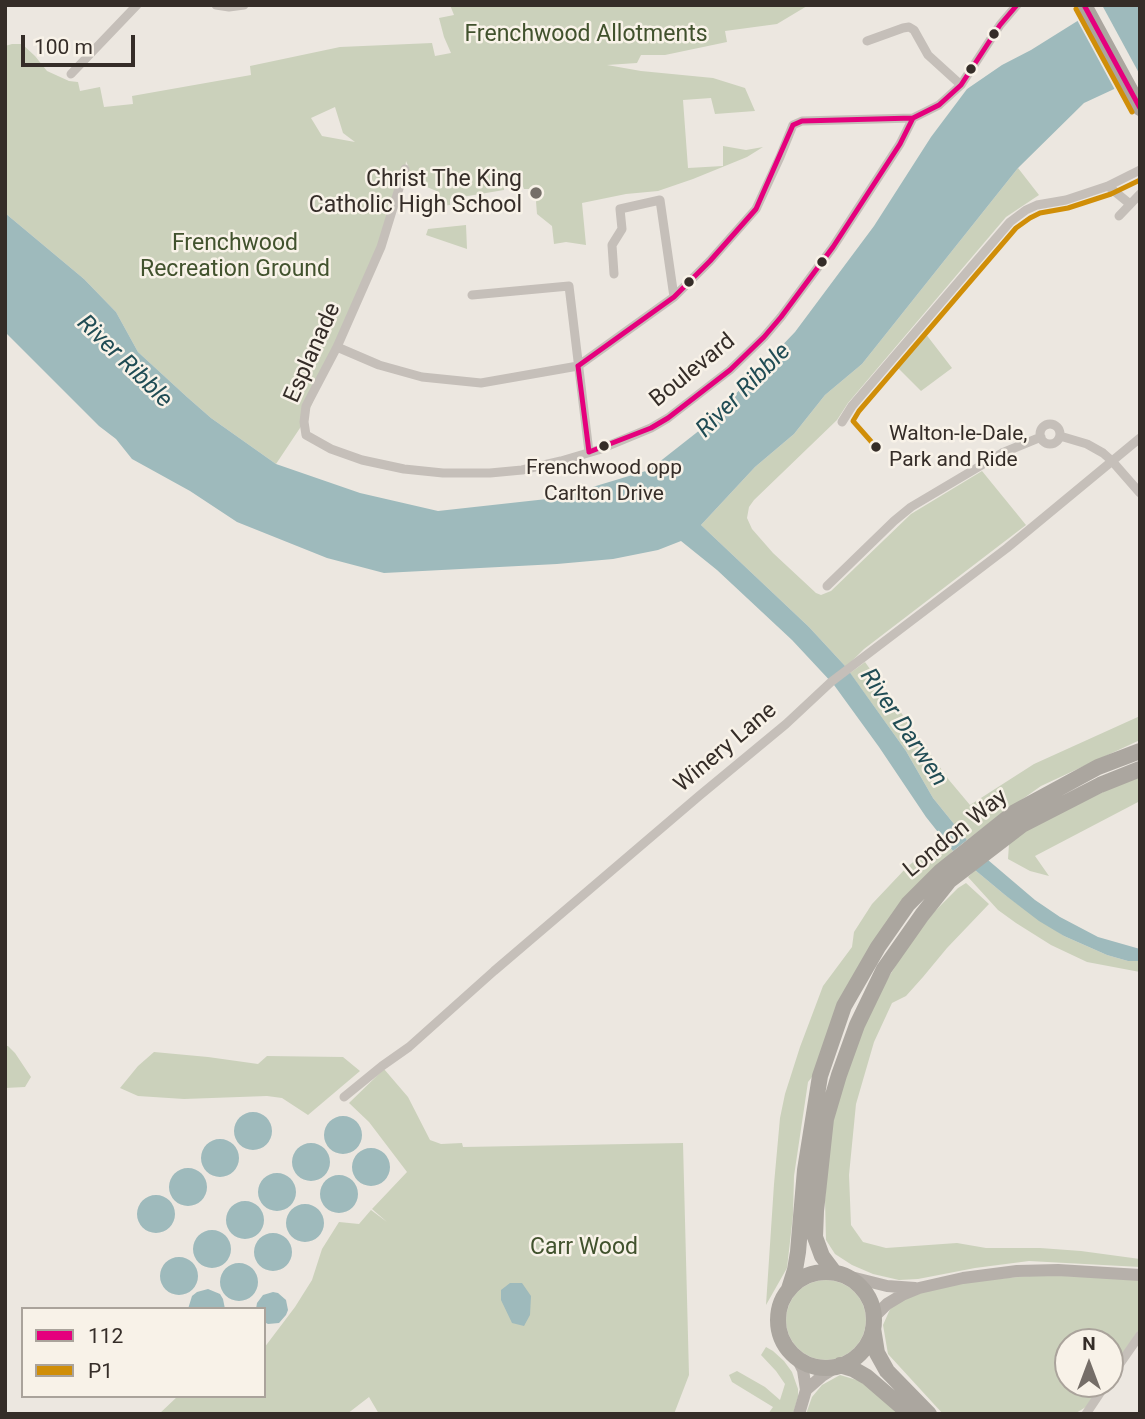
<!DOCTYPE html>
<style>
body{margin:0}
#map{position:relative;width:1145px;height:1419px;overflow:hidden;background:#ece7e0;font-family:Roboto,sans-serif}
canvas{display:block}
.frame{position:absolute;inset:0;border:7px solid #352d28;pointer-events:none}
.legend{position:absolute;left:21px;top:1307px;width:245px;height:91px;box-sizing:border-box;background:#f8f2e8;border:2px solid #aaa39b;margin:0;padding:9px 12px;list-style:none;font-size:21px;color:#352d28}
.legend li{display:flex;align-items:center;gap:14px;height:35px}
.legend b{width:35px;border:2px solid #aaa39b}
.north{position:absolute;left:1054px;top:1328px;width:70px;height:70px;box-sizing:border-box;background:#f8f2e8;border:2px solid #aaa39b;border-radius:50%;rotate:0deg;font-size:19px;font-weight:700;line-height:28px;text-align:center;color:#352d28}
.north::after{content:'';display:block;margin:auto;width:24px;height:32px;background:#756e68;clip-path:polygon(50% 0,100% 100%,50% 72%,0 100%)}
.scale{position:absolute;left:21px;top:35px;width:114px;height:32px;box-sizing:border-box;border:4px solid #352d28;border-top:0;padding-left:9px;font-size:21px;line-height:24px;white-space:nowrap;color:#352d28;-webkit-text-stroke:5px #f8f2e8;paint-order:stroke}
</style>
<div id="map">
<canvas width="1145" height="1419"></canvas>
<div class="frame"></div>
<ul class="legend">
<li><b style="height:9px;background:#e5007d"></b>112</li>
<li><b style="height:9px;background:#d08e08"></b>P1</li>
</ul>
<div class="north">N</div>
<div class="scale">100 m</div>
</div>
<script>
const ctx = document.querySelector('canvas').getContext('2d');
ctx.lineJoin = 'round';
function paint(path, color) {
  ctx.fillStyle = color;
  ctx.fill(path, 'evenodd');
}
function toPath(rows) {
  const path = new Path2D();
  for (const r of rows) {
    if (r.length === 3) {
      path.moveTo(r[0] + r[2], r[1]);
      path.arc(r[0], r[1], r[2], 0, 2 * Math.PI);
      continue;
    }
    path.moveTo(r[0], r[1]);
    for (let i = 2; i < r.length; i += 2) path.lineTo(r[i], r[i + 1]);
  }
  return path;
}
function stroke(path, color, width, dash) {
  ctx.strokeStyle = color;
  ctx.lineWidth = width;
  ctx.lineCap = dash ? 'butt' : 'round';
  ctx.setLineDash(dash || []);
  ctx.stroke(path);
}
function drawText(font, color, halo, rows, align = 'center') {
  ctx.font = font + ' Roboto,sans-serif';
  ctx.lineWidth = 5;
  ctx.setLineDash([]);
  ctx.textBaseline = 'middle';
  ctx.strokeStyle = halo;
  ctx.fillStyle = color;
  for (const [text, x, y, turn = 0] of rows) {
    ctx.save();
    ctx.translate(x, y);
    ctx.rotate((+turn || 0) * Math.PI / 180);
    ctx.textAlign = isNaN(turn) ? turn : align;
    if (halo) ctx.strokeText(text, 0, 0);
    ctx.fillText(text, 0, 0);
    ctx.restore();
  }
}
const green = toPath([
 [450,5,807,6,777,24,725,31,727,42,665,55,641,55,637,63,607,65,641,71,713,78,745,88,755,111,715,114,711,98,683,100,688,168,723,166,723,146,746,150,763,147,747,157,693,179,658,191,626,194,582,203,586,245,566,242,554,244,552,226,537,214,535,189,524,189,522,184,504,187,504,190,450,199,450,205,433,207,439,192,422,185,406,176,409,168,406,161,405,169,358,300,304,422,276,464,211,418,187,397,138,352,116,312,84,279,5,213,5,46,12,44,22,44,35,56,47,71,69,81,78,82,80,91,100,87,104,107,133,104,132,96,251,75,250,66,340,47,432,43,435,56,451,53,444,37,439,18,454,15],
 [335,107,343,133,355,142,322,136,311,118],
 [1018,168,1039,195,1006,217,848,403,837,420,754,500,749,507,747,518,752,529,773,553,816,593,821,595,831,591,911,514,982,471,1026,525,864,649,846,667,809,627,701,525,755,467,794,434,825,395,862,364],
 [466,225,467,249,426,235,428,229],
 [925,333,952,368,921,391,898,368],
 [865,662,949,780,970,805,1034,764,1140,716,1140,740,1041,786,993,820,967,840,933,798,906,751,850,673],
 [1140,775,1140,801,1035,856,1049,876,1030,871,1008,859,1009,844,1038,822],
 [941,835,953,851,925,878,812,1077,808,1082,794,1176,793,1215,787,1268,766,1305,774,1184,780,1118,785,1094,800,1047,823,986,852,947,854,932,872,904,907,867,927,851],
 [975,870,1005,895,1064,936,1107,955,1128,961,1140,961,1140,972,1087,962,1051,945,1016,923,998,910,968,877],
 [966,883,989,904,947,948,923,977,906,996,892,1003,874,1042,856,1104,849,1175,851,1225,863,1242,886,1248,957,1243,986,1248,1040,1248,1081,1251,1140,1259,1140,1267,1029,1261,975,1268,918,1279,899,1280,873,1274,852,1265,835,1254,826,1240,825,1200,830,1133,847,1067,855,1044,884,985,908,945,935,911,958,888],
 [5,1046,8,1046,15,1053,31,1077,25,1087,5,1088],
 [154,1052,208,1057,258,1064,267,1056,343,1057,360,1071,308,1115,282,1098,267,1096,184,1099,138,1096,120,1088,138,1066],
 [384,1069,408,1097,430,1140,441,1144,462,1143,463,1147,683,1143,689,1375,674,1414,379,1414,369,1397,347,1414,159,1414,178,1396,264,1396,264,1348,295,1307,312,1280,322,1249,339,1222,359,1224,371,1210,387,1222,372,1209,407,1172,369,1122,349,1103],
 [1041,1275,1140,1279,1140,1328,1110,1371,1110,1342,1068,1342,1068,1384,1101,1384,1086,1407,1076,1413,943,1414,888,1354,883,1325,891,1307,915,1293,960,1282],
 [826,1320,40],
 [766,1347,773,1351,784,1361,792,1372,798,1389,798,1397,793,1414,768,1414,773,1407,732,1382,729,1375,737,1371,765,1387,780,1400,785,1384,776,1371,761,1355],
 [840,1375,860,1381,900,1414,806,1414,812,1397,822,1385]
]);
const water = toPath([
 [1103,5,1140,5,1140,77,1084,103,1018,168,862,364,825,395,794,434,755,467,701,525,809,627,846,667,906,751,933,798,967,840,953,851,926,817,879,747,834,685,792,640,717,570,681,541,658,550,613,559,557,564,384,573,327,558,237,522,190,491,132,459,116,439,99,426,5,332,5,213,84,279,116,312,138,352,187,397,211,418,276,464,360,493,438,511,556,498,649,470,705,426,795,332,874,226,931,137,967,89,1002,65,1031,50],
 [988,860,1035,900,1060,917,1098,937,1140,949,1140,961,1128,961,1107,955,1064,936,1039,921,1005,895,975,870],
 [253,1131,19],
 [343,1135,19],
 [220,1158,19],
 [311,1162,19],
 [371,1167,19],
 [188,1187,19],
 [277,1192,19],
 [339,1194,19],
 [156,1214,19],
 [245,1220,19],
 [305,1223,19],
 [212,1249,19],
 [273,1252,19],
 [179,1276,19],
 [239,1282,19],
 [510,1283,522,1283,531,1296,530,1315,524,1326,512,1323,501,1300,501,1290],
 [208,1289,220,1294,223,1299,225,1309,188,1309,192,1296,197,1292],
 [273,1292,278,1293,286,1300,288,1310,286,1315,279,1323,268,1324,264,1322,264,1309,256,1309,257,1303,263,1295]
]);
const pier = toPath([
 [1097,5,1102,5,1140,75,1140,78,1115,90,1076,18]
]);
const street = toPath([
 [216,5,229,7,244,5],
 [867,41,903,28,909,27,914,30,928,55,961,85],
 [71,74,137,5],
 [405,169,381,247,337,347,306,406,304,422,306,435,331,449,362,460,404,469,443,473,490,473,522,470,561,461,598,450,651,428,668,418,730,370,764,337,781,317,833,247,900,144,913,118],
 [1108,186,1130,204],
 [1119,216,1140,194],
 [614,274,612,245,622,229,620,209,660,200,674,297],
 [472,295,569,286,589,452],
 [337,347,379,365,422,377,481,383,578,366,674,297,710,261,756,209,780,157,793,125,802,121,913,118,939,105,961,85,1000,25,1017,5],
 [842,422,852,406,1010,222,1026,210,1037,205,1066,200,1108,186,1140,170],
 [1050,434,10],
 [1060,436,1087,444,1103,453,1112,461,1140,493],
 [827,586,894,521,911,507,1002,453,1041,437],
 [344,1097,382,1066,409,1047,494,971,699,796,786,724,831,682,1007,548,1140,438],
 [1110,1378,1140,1335],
 [1086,1414,1106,1384]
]);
const secondary = toPath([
 [847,1276,887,1286,915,1288],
 [874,1317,887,1304,902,1295,919,1288,963,1278,1017,1271,1058,1270,1140,1275],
 [797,1358,803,1370,806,1390,799,1414],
 [806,1390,822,1376,838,1366]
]);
const highway = toPath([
 [1084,5,1140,108],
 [834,1272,822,1256,815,1237,816,1211,826,1119,839,1075,857,1025,884,969,922,915,949,881,1022,825,1100,785,1140,769],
 [826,1320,48],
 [789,1289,795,1270,798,1252,805,1170,820,1076,844,1006,878,947,908,904,941,871,1015,812,1098,767,1140,751],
 [873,1328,877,1353,887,1371,929,1414],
 [840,1365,853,1369,867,1377,910,1414]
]);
const bus1 = toPath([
 [1084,5,1140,108],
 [793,125,802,121,913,118,939,105,961,85,1000,25,1017,5],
 [578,366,674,297,710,261,756,209,793,125],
 [578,366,589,452],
 [589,452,651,428,668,418,730,370,764,337,781,317,833,247,900,144,913,118]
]);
const bus2 = toPath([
 [1076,9,1132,112],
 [876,447,853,421,859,411,1016,228,1030,218,1040,213,1068,208,1111,194,1140,180]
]);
const markers = [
 [994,34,6,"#352d28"],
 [971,69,6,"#352d28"],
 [536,193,7,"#756e68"],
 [822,262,6,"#352d28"],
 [689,282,6,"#352d28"],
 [604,446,6,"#352d28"],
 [876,447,6,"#352d28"]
];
const busNames = [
 ["Walton-le-Dale,",889,435],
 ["Park and Ride",889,461],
 ["Frenchwood opp",604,469,"center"],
 ["Carlton Drive",604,495,"center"]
];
const parkNames = [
 ["Frenchwood Allotments",586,35],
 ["Frenchwood",235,244],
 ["Recreation Ground",235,270],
 ["Carr Wood",584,1248]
];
const poiNames = [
 ["Christ The King",522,180],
 ["Catholic High School",522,206]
];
const streetNames = [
 ["Esplanade",313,353,-66],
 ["Boulevard",693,371,-39],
 ["Winery Lane",726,748,-40],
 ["London Way",956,834,-39]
];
const waterNames = [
 ["River Ribble",124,362,44],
 ["River Ribble",744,391,-45],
 ["River Darwen",903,728,56]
];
paint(green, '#cbd1bb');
paint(water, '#9ebabc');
paint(pier, '#ece7e0');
stroke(street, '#c5bfb9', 9);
stroke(secondary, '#b6b0aa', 12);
stroke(highway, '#aba69f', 16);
stroke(bus1, '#e5007d', 5);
stroke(bus2, '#d08e08', 5);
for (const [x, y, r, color] of markers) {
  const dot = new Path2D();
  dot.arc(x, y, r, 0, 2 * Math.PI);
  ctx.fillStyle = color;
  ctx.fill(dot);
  stroke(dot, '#f8f2e8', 2.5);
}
drawText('21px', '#352d28', '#f8f2e8', busNames, 'left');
drawText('23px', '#41522d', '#f8f2e8', parkNames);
drawText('23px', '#352d28', '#f8f2e8', poiNames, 'right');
drawText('23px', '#352d28', '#f8f2e8', streetNames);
drawText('italic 24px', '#204c54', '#f8f2e8', waterNames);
</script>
